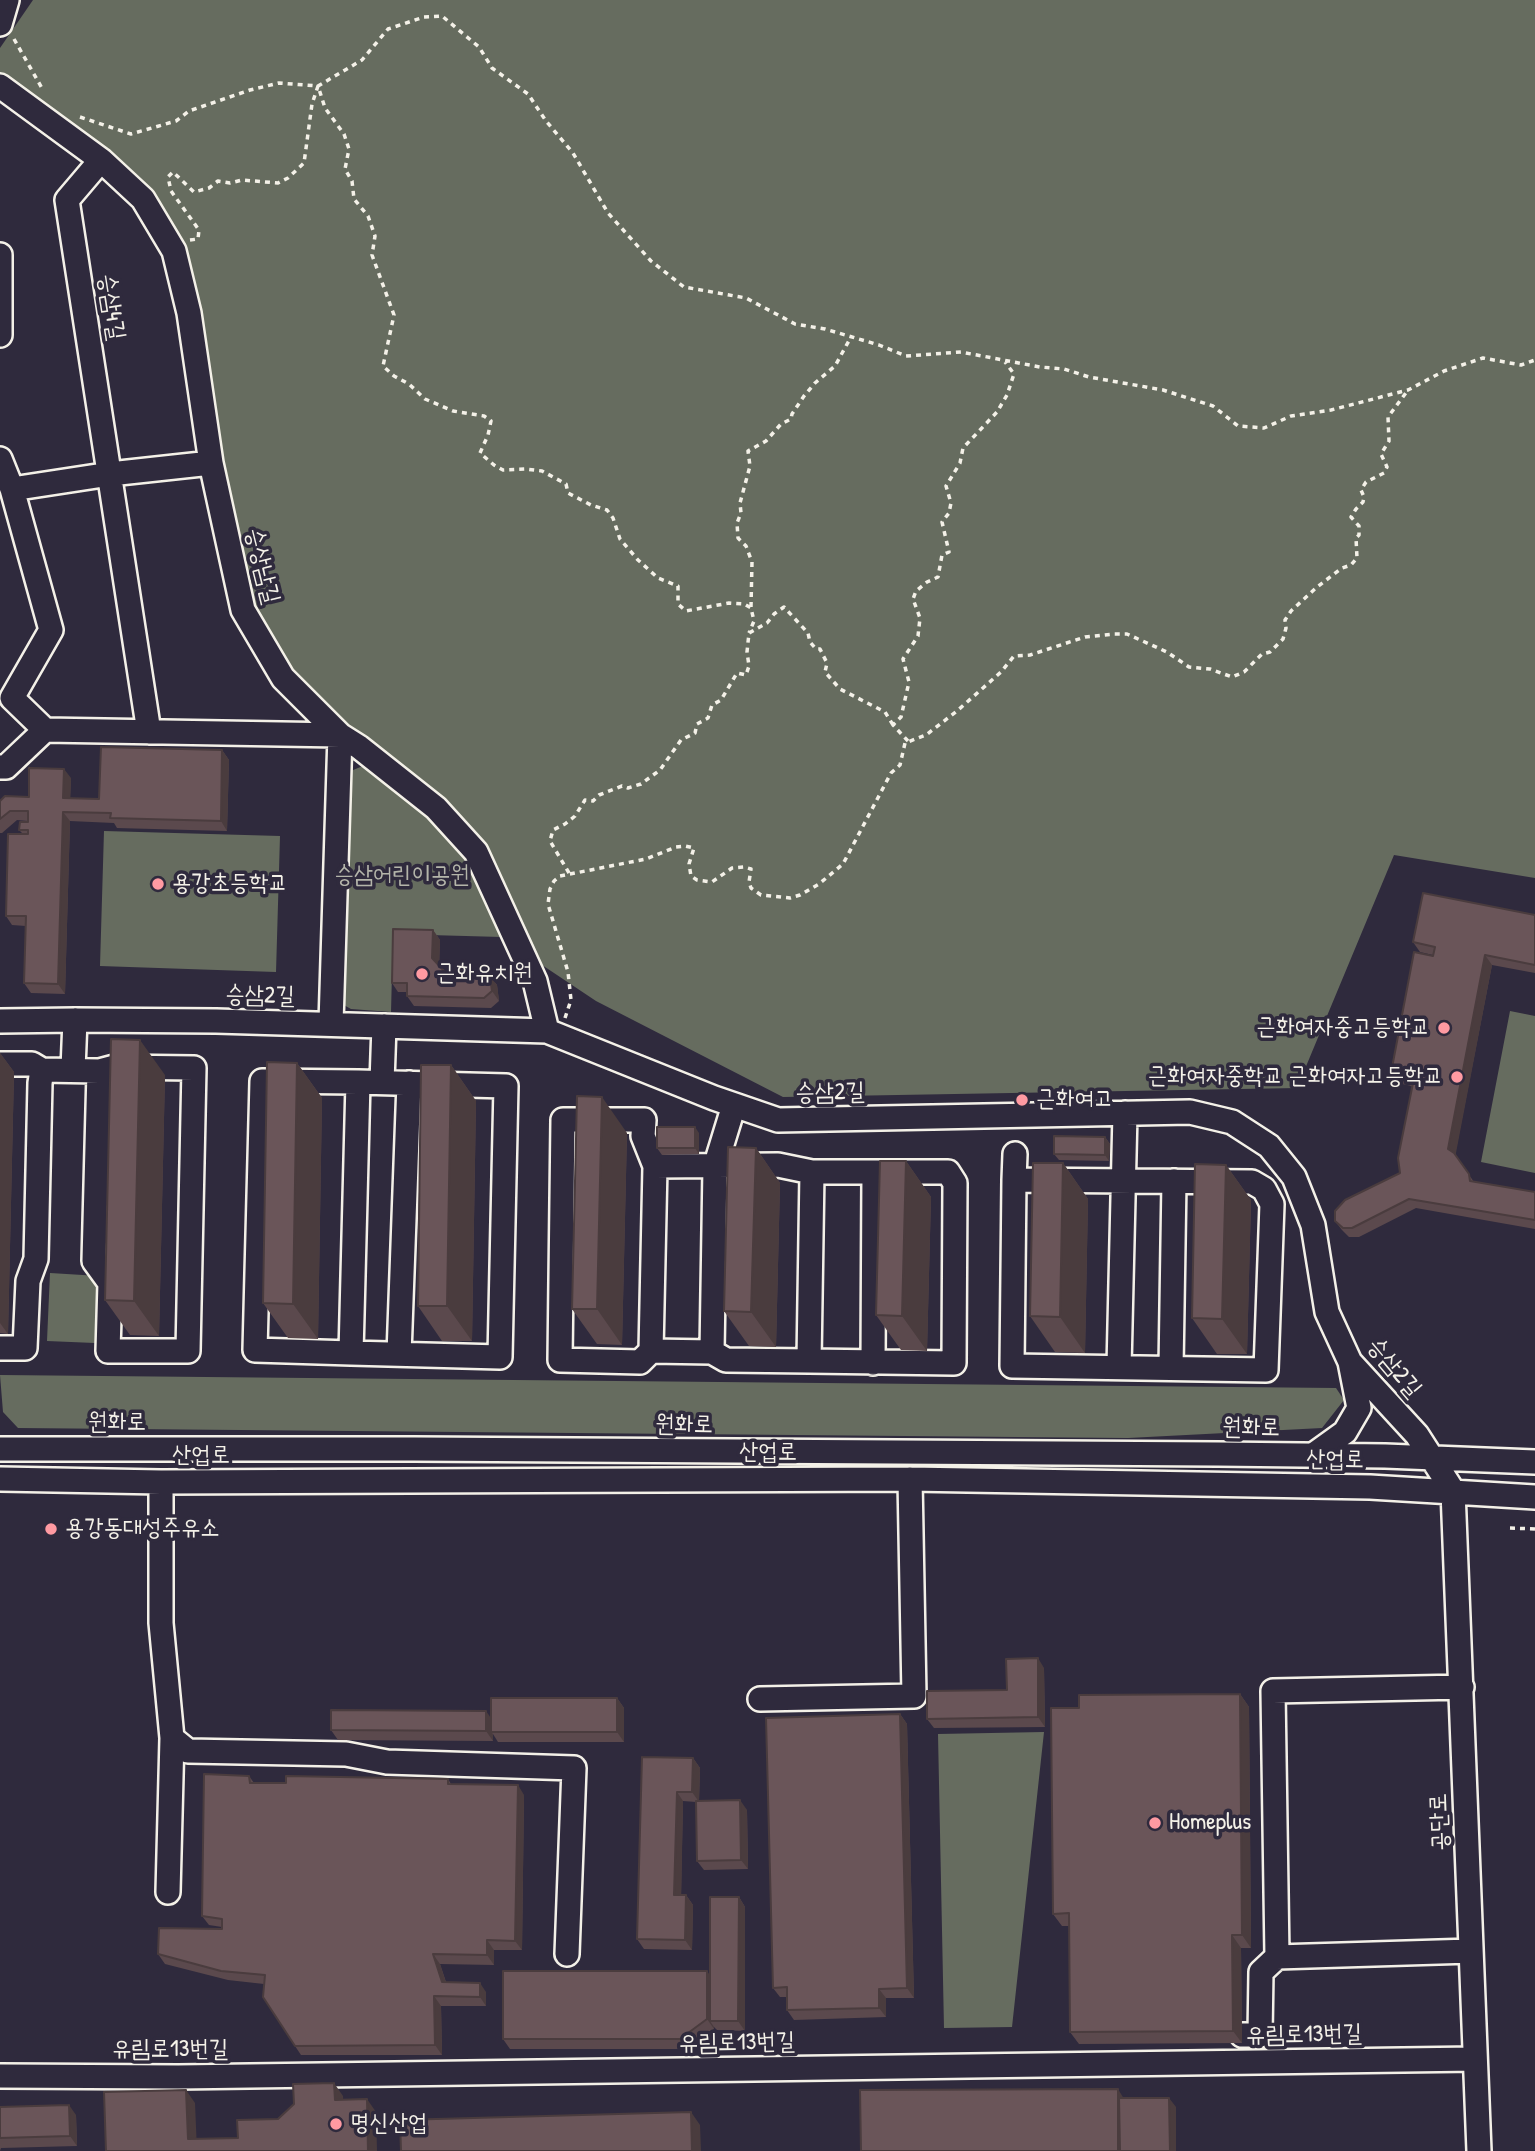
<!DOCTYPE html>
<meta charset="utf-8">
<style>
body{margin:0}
canvas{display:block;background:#2f2a3d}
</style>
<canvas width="1535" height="2151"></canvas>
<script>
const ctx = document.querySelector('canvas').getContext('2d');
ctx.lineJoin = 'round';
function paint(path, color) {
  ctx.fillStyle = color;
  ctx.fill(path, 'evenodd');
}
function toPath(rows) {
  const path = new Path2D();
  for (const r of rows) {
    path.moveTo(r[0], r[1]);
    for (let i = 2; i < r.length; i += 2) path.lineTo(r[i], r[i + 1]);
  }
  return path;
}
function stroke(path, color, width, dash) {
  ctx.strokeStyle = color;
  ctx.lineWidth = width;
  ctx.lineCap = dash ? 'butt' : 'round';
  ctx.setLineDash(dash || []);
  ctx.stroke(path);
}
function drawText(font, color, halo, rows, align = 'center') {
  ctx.font = font + ' "Patrick Hand","Poor Story",sans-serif';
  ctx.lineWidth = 7;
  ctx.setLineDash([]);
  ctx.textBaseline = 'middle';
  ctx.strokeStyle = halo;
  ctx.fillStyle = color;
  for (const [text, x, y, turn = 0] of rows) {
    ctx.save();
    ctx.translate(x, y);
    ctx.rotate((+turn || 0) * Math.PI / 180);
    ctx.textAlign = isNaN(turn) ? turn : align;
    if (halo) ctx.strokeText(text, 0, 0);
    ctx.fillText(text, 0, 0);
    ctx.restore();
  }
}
const green = toPath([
 [33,0,1535,0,1535,878,1394,855,1297,1088,783,1097,596,1001,539,963,481,844,286,675,255,619,221,460,181,255,143,199,0,86,0,48],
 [370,763,431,815,471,867,502,937,393,934,391,1012,351,1009,342,1004,346,773],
 [104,831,280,836,276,972,100,966],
 [1510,1011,1535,1016,1535,1173,1481,1162],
 [50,1273,99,1276,95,1343,47,1341],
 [0,1375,1336,1388,1344,1400,1322,1428,1128,1438,18,1428,3,1412],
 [1044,1732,1012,2027,944,2028,938,1734]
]);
const path = toPath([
 [14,39,43,90],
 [80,117,131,134,176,121,189,111,250,90,279,83,318,86,362,60,388,29,424,17,442,16,479,47,492,68,528,94,546,121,573,153,608,213,651,261,684,287,746,298,795,324,825,329,879,345,906,356,961,352,1040,367,1064,369,1089,377,1163,390,1213,406,1238,426,1264,428,1291,416,1331,410,1408,390,1444,371,1483,358,1521,365,1535,360],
 [190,240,198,239,199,230,171,191,168,177,173,172,194,192,209,188,218,181,230,183,242,180,278,183,288,178,304,163,312,104,318,86,325,108,344,134,349,149,345,169,352,181,354,199,368,216,375,236,372,255,394,315,383,366,394,376,409,384,425,399,453,411,484,416,491,421,488,435,480,453,494,465,503,470,526,469,542,471,566,484,568,493,591,505,607,510,613,518,620,539,638,560,658,578,678,586,678,604,686,611,729,603,744,604,751,608,754,621,749,633],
 [751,607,752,562,746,546,738,538,737,523,741,513,740,503,750,466,748,451,766,441,781,424,791,419,792,414,804,396,815,383,835,366,851,337],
 [908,741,893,725,901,717,909,682,903,659,918,636,920,618,913,599,916,591,927,582,938,577,942,555,949,552,942,522,949,513,951,503,946,486,960,463,963,448,997,412,1007,395,1014,374,1005,362],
 [569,873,550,841,553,830,565,824,575,816,585,800,593,801,599,795,622,786,628,788,641,784,660,770,681,740,695,733,697,724,708,718,712,705,721,700,737,673,746,675,749,666,747,652,749,633,767,623,774,614,784,607,808,633,810,642,816,649,820,649,827,663,825,672,840,689,885,712,893,725],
 [565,1018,571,1000,568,972,548,904,550,889,554,881,560,876,646,859,676,847,685,846,694,848,689,864,691,876,697,880,712,882,732,868,744,867,751,869,749,882,751,888,761,895,790,898,800,895,819,884,843,864,891,773,900,765,905,743,926,735,957,711,1001,672,1014,656,1030,655,1085,637,1114,634,1127,634,1167,652,1189,667,1210,669,1232,677,1244,672,1262,654,1270,652,1283,639,1286,628,1285,620,1291,611,1317,587,1342,568,1351,565,1357,558,1356,538,1359,535,1359,526,1351,517,1356,509,1363,502,1364,497,1361,490,1366,482,1384,473,1387,467,1381,454,1389,441,1388,417,1408,390],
 [1510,1528,1535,1529]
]);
const minor = toPath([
 [0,24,7,0],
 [0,86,101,160,143,199,174,251,189,313,211,463,243,610,283,678,340,735,359,747,436,808,476,852,535,981,547,1031],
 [101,160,67,200,149,732],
 [0,255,0,335],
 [0,459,12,489,51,630,12,698,45,730],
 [12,489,110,474,211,463],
 [0,767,6,767,45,730,340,735,331,1023],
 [0,1021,75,1020,216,1021,547,1031,714,1098,778,1120,1190,1112,1232,1122,1269,1146,1294,1177,1313,1225,1327,1312,1350,1362,1417,1435,1453,1491,1479,2151],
 [0,1064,32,1064,42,1070,99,1071,94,1261,110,1283,108,1351,188,1351,194,1068,114,1067,99,1071],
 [73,1069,75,1020],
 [358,1082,506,1086,500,1357,351,1353,358,1082],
 [382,1082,384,1026],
 [655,1166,643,1136,644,1120,563,1120,560,1360,640,1362,651,1351,655,1166,778,1165,812,1172,948,1172,955,1183,954,1363,809,1361],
 [1014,1180,1252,1182,1264,1189,1272,1204,1266,1370,1012,1366,1014,1180,1015,1154],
 [0,1348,25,1348,28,1281,36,1259,40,1083,42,1070],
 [651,1351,712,1352,715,1167,734,1105],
 [712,1352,726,1360,809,1361,812,1172],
 [351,1353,255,1350,262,1081,358,1082],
 [399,1354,409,1083],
 [873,1363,874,1173],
 [1119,1367,1125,1113],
 [1171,1368,1174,1181],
 [0,1449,414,1449,1218,1454,1385,1456,1535,1462],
 [1313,1455,1345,1432,1359,1408,1350,1362],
 [0,1479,161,1482,910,1479,1370,1487,1535,1497],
 [161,1482,161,1623,172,1738,188,1751,346,1754,387,1762,574,1768,567,1954],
 [760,1699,914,1696,910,1479],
 [168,1892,172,1738],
 [1277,1957,1273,1691,1462,1687],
 [1242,2035,1260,2035,1261,1972,1277,1957,1471,1951],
 [0,2076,178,2077,1475,2059]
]);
const wall = toPath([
 [222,750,229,760,227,831,117,828,114,823,70,821,65,994,31,993,24,983,26,926,12,925,6,916,23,834,19,830,28,821,17,820,2,833,0,833,0,801,29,797,71,778,70,798,99,799],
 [1535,915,1535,973,1492,965,1455,1155,1474,1182,1535,1192,1535,1229,1416,1208,1359,1237,1349,1237,1342,1230,1335,1221,1400,1173,1412,1086,1397,1083,1391,1073,1433,955,1420,952,1413,942],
 [433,930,440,940,439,966,444,971,490,976,497,985,499,1001,491,1008,414,1006,407,996,407,992,398,992,392,983],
 [0,1053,14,1072,8,1334,0,1333],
 [297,1063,322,1098,318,1339,288,1338,263,1303],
 [451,1065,476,1101,472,1341,442,1341,418,1306],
 [165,1075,159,1336,130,1335,105,1300],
 [627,1133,622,1345,597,1344,572,1309],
 [699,1133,699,1154,662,1155,657,1148],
 [1105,1137,1110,1144,1109,1161,1059,1160,1054,1154],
 [756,1148,780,1183,776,1347,749,1346,724,1311],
 [906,1161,931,1197,927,1351,901,1350,876,1315],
 [1063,1163,1088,1199,1085,1353,1055,1352,1030,1316],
 [1226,1165,1251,1200,1247,1354,1217,1354,1192,1318],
 [1044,1668,1045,1727,934,1728,927,1719,1007,1690],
 [1240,1694,1249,1707,1251,1948,1241,1948,1242,2043,1079,2044,1070,2032,1069,1926,1062,1926,1053,1914,1079,1708],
 [617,1698,624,1708,624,1742,498,1742,493,1734,493,1741,338,1740,331,1730,491,1718],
 [900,1714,907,1724,914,1998,886,1998,886,2017,794,2020,787,2010,787,1997,780,1997,773,1988],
 [642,1757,693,1758,700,1768,699,1801,747,1810,748,1869,704,1870,697,1861,696,1802,683,1801,681,1895,686,1895,693,1905,692,1950,644,1949,637,1939],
 [249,1776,254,1783,448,1779,451,1784,524,1795,522,1950,494,1950,494,1965,440,1964,446,1982,486,1992,486,2006,441,2006,442,2055,301,2055,295,2046,264,1984,228,1980,165,1964,158,1954,222,1929,222,1927,209,1925,202,1916],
 [739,1897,745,1907,745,2031,717,2030,714,2027,714,2029,687,2049,510,2049,503,2039,710,1975],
 [0,2107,76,2115,77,2146,1,2148,0,2151]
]);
const shadedWall = toPath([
 [222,750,229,760,227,831,221,821],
 [64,769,71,778,70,808,63,798],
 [63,812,70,821,65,994,58,984],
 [433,930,440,940,439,968,432,958],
 [1485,955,1492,965,1455,1158,1448,1149],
 [490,976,497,985,499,1001,492,991],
 [140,1040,165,1075,159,1336,134,1301],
 [0,1053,14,1072,8,1334,0,1323],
 [297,1063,322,1098,318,1339,293,1304],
 [451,1065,476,1101,472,1341,447,1306],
 [602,1097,627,1133,622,1345,597,1309],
 [695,1127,699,1133,699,1154,695,1148],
 [1105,1137,1110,1144,1109,1161,1105,1155],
 [756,1148,780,1183,776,1347,751,1312],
 [906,1161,931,1197,927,1351,902,1316],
 [1063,1163,1088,1199,1085,1353,1060,1317],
 [1226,1165,1251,1200,1247,1354,1222,1319],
 [1038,1658,1044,1668,1045,1727,1038,1717],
 [1240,1694,1249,1707,1251,1948,1242,1935],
 [617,1698,624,1708,624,1742,617,1732],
 [486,1711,493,1721,491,1732,493,1734,493,1741,486,1731],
 [900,1714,907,1724,914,1998,907,1988],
 [693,1758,700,1768,699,1802,692,1792],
 [518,1785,524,1795,522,1950,515,1941],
 [677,1792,683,1801,681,1905,674,1895],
 [740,1800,747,1810,748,1869,741,1860],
 [686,1895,693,1905,692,1950,685,1940],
 [739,1897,745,1907,745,2031,738,2021],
 [1232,1935,1241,1948,1242,2043,1233,2031],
 [487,1940,494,1950,494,1965,487,1955],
 [433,1954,440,1964,449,1992,442,1982],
 [707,1971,714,1981,710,2021,714,2027,714,2029,707,2019],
 [480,1983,486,1992,486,2006,480,1997],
 [879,1989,886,1998,886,2017,879,2008],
 [434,1996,441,2006,442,2055,435,2045],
 [334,2083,343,2096,344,2113,335,2100],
 [1118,2089,1124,2099,1125,2151,1118,2151],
 [186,2090,195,2103,197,2151,188,2139],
 [1169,2098,1176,2107,1176,2151,1170,2151],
 [367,2099,376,2112,377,2151,368,2151],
 [69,2105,76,2115,77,2146,70,2136],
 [691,2112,700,2125,701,2151,692,2151]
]);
const building = toPath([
 [101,747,222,750,221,821,110,818,111,813,63,812,58,984,24,983,26,916,6,916,8,834,28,834,28,830,19,830,20,822,28,822,28,811,10,811,0,819,0,801,5,796,29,797,29,768,64,769,63,798,99,799,101,747],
 [1423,893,1535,915,1535,965,1485,955,1448,1149,1454,1153,1469,1174,1470,1181,1535,1192,1535,1220,1409,1199,1352,1228,1343,1228,1335,1221,1335,1211,1345,1200,1400,1173,1398,1158,1414,1078,1391,1073,1414,952,1433,956,1435,947,1413,942,1423,893],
 [393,929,433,930,432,958,444,971,484,970,490,976,492,991,484,998,407,996,407,983,392,983,393,929],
 [111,1039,140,1040,134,1301,105,1300,111,1039],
 [267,1062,297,1063,293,1304,263,1303,267,1062],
 [421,1065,451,1065,447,1306,418,1306,421,1065],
 [577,1096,602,1097,597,1309,572,1309,577,1096],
 [657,1127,695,1127,695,1148,657,1148,657,1127],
 [1054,1136,1105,1137,1105,1155,1054,1154,1054,1136],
 [728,1147,756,1148,751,1312,724,1311,728,1147],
 [880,1161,906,1161,902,1316,876,1315,880,1161],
 [1033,1163,1063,1163,1060,1317,1030,1316,1033,1163],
 [1195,1164,1226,1165,1222,1319,1192,1318,1195,1164],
 [1038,1658,1038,1717,927,1719,927,1691,1007,1690,1006,1659,1038,1658],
 [1240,1694,1242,1935,1232,1935,1233,2031,1070,2032,1069,1913,1053,1914,1051,1708,1079,1708,1079,1695,1240,1694],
 [491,1698,617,1698,617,1732,491,1732,491,1698],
 [331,1710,486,1711,486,1731,331,1730,331,1710],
 [900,1714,907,1988,879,1989,879,2008,787,2010,787,1987,773,1988,766,1718,900,1714],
 [642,1757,693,1758,692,1792,677,1792,674,1895,686,1895,685,1940,637,1939,642,1757],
 [204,1774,249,1776,250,1783,286,1783,286,1776,448,1779,448,1784,518,1785,515,1941,487,1940,487,1955,433,1954,442,1982,480,1983,480,1997,434,1996,435,2045,295,2046,263,1997,265,1975,221,1971,158,1954,159,1928,222,1929,222,1919,202,1916,204,1774],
 [740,1800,741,1860,697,1861,696,1801,740,1800],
 [710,1897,739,1897,738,2021,710,2021,710,1897],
 [503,1971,707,1971,707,2019,680,2039,503,2039,503,1971],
 [334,2083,335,2100,367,2099,368,2151,106,2151,104,2092,186,2090,188,2139,238,2138,237,2120,278,2119,294,2104,293,2084,334,2083],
 [1118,2089,1118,2151,861,2151,860,2090,1118,2089],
 [1119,2098,1169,2098,1170,2151,1120,2151,1119,2098],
 [69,2105,70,2136,0,2138,0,2107,69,2105],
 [691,2112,692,2151,401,2151,400,2120,691,2112]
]);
const markers = [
 [158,884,7,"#ff9aa2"],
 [422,974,7,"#ff9aa2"],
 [1444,1028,7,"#ff9aa2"],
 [1457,1077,7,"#ff9aa2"],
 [1022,1100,7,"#ff9aa2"],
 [51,1529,7,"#ff9aa2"],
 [1155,1823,7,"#ff9aa2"],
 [336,2124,7,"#ff9aa2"]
];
const streetNames = [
 ["승삼4길",111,307,81],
 ["승상남길",262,566,76],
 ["승삼2길",260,996,1],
 ["승삼2길",830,1093,-1],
 ["승삼2길",1394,1368,50],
 ["원화로",117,1423],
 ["원화로",684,1425,1],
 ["원화로",1251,1428,1],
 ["산업로",768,1453],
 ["산업로",201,1456],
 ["산업로",1335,1460,1],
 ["공단로",1440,1822,-92],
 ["유림로13번길",1304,2035,-1],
 ["유림로13번길",737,2043,-1],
 ["유림로13번길",170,2050]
];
const parkNames = [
 ["승삼어린이공원",402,876]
];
const poiNames = [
 ["용강초등학교",172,884],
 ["근화유치원",436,974],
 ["근화여자중고등학교",1430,1028,"right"],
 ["근화여자중학교 근화여자고등학교",1443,1077,"right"],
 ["근화여고",1036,1100],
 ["용강동대성주유소",65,1529],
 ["Homeplus",1169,1823],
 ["명신산업",350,2124]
];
paint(green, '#666c5f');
stroke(minor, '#f4f1e8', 28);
stroke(path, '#f4f1e8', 3.5, [5, 5]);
stroke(minor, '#2f2a3d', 23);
paint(wall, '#5b494d');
paint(shadedWall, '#4a3c3e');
paint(building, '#6a5559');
stroke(building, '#4a3c3e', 2);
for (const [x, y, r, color] of markers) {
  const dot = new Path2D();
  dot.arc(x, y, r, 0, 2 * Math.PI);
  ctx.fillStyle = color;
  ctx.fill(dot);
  stroke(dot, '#2f2a3d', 2.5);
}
drawText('24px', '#f4f1e8', '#2f2a3d', streetNames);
drawText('24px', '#b4b5aa', '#2f2a3d', parkNames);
drawText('24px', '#f4f1e8', '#2f2a3d', poiNames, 'left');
</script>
